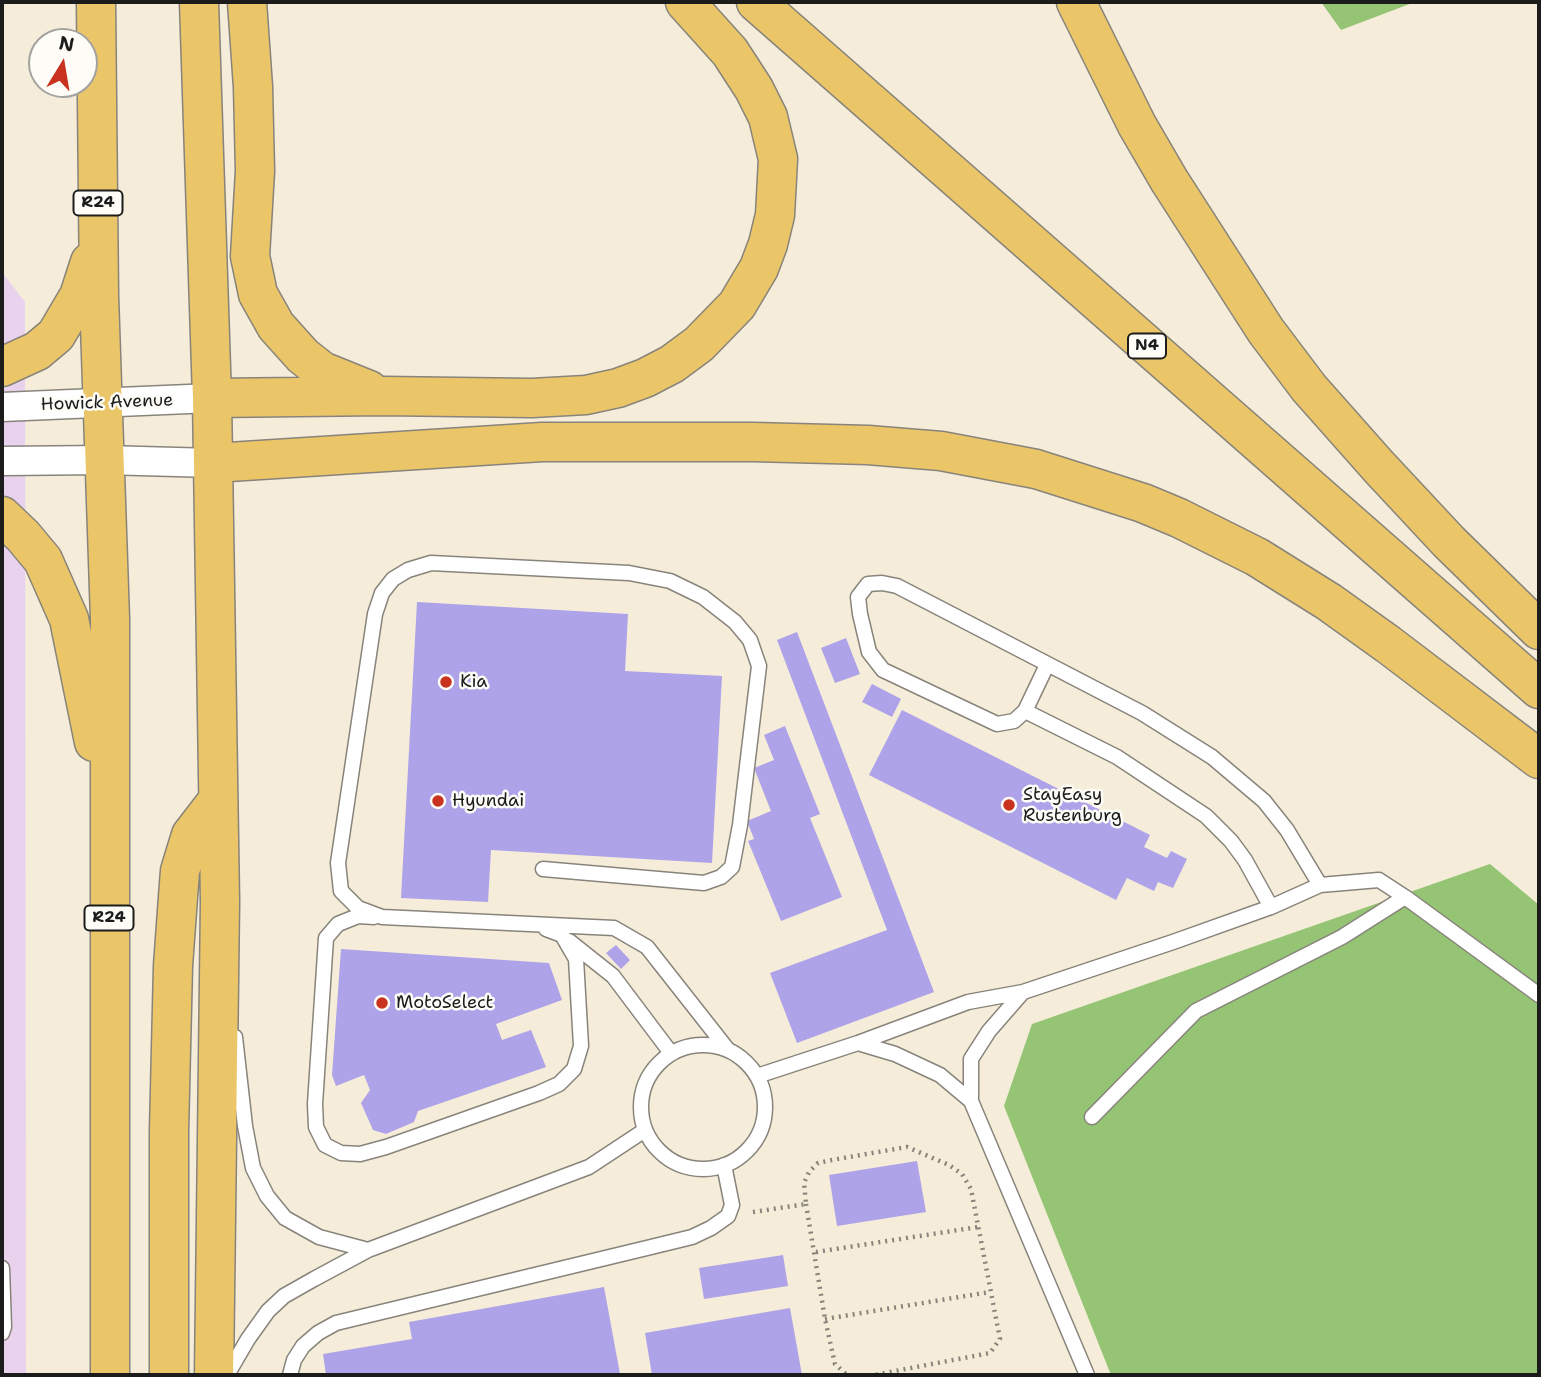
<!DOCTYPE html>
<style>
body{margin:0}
#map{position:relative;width:1541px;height:1377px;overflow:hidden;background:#f5edda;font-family:"Shantell Sans",sans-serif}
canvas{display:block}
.frame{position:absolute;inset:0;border:4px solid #1c1c1c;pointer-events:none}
.north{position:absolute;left:28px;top:28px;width:70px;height:70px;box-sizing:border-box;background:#fdfcf7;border:2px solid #a3a29f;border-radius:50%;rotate:11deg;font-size:19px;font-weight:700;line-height:28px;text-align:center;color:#1c1c1c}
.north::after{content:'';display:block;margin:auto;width:24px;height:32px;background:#c8321e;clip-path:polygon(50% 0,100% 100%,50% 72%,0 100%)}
</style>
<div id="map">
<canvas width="1541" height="1377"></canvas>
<div class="frame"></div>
<div class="north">N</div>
</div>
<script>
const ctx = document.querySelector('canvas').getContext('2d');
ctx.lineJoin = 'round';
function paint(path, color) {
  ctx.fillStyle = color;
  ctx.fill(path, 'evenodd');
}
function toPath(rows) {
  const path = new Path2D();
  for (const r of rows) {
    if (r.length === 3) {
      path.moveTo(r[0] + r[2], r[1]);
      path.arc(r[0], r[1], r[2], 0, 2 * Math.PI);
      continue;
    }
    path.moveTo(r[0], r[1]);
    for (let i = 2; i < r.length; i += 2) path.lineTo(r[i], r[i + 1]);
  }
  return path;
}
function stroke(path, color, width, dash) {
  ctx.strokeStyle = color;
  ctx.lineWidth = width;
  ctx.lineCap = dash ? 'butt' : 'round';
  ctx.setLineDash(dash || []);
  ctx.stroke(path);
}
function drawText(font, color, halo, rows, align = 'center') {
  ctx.font = font + ' "Shantell Sans",sans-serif';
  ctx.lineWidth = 5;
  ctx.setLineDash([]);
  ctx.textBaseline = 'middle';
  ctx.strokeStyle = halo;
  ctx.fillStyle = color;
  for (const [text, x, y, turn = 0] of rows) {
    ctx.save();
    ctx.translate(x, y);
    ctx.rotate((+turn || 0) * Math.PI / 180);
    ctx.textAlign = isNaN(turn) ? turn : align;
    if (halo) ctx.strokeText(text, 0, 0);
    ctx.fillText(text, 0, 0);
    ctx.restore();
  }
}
const built = toPath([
 [2,272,25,302,26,1375,2,1375]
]);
const green = toPath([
 [1321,2,1415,2,1341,30],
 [1490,864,1539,905,1539,1375,1111,1375,1004,1106,1032,1024]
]);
const building = toPath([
 [417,602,628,614,625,671,722,676,712,863,491,850,488,902,401,898],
 [797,632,934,992,797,1043,770,973,887,930,777,640],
 [846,638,860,674,835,683,821,648],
 [872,684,901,699,892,717,862,702],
 [902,710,1150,835,1144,847,1167,858,1171,851,1187,859,1173,888,1158,882,1154,891,1127,878,1116,900,869,775],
 [785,726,820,814,810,818,842,897,781,921,748,841,754,839,747,821,771,811,754,768,774,760,764,735],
 [616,945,630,960,621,969,606,953],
 [341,949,549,963,562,1000,496,1024,502,1040,531,1030,546,1067,418,1111,414,1122,386,1134,373,1130,361,1103,370,1090,364,1075,336,1086,332,1075],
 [917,1161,926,1212,837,1226,829,1175],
 [783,1255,788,1286,704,1299,699,1268],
 [604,1287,620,1374,326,1375,323,1354,412,1339,409,1322],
 [790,1308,802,1375,652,1375,645,1333]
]);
const path = toPath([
 [806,1204,825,1319,835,1364,847,1375],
 [753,1212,806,1204,804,1183,809,1172,818,1163,832,1160,907,1147,949,1165,962,1174,971,1189,1000,1339,990,1353,874,1375],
 [816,1252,978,1227],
 [825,1319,990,1292]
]);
const lane = toPath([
 [1025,711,1047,665],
 [543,869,704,883,721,877,732,867,740,825,759,666,750,640,735,622,703,597,670,581,629,573,431,563,408,570,393,579,382,593,375,614,338,863,341,891,358,908,382,917,614,928,647,947,728,1050],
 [1271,907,1245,860,1231,841,1206,816,1117,757,1025,711,1014,721,997,724,883,670,869,652,860,614,858,597,868,584,882,583,897,586,1142,713,1212,757,1264,801,1287,830,1320,885],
 [374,917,358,916,338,924,326,938,315,1104,316,1127,325,1145,341,1153,360,1154,386,1147,539,1093,559,1084,574,1069,581,1046,576,959,562,935,546,929],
 [569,941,613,976,671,1053],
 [1023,992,989,1031,971,1059,971,1101,1087,1375],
 [235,1037,245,1126,253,1168,267,1196,285,1218,319,1237,368,1250],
 [858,1043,895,1054,940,1075,971,1101],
 [703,1107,62],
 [757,1076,858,1043,968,1002,1023,992,1173,942,1271,907,1320,885,1379,880,1405,897,1539,995],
 [1092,1117,1196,1011,1342,937,1405,897],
 [2,1268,4,1327,2,1333],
 [227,1375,248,1339,268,1311,284,1296,314,1279,368,1250,589,1167,645,1130],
 [290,1375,294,1360,303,1346,318,1333,336,1323,651,1247,692,1237,711,1228,728,1216,732,1205,724,1165]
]);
const street = toPath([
 [2,407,212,398],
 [2,461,104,460,213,463]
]);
const primary = toPath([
 [96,2,99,296,110,619,110,1375],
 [199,2,212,398,220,901,214,1375],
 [2,367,37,351,56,335,79,296,90,262],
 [2,516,23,536,43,560,69,619,94,742],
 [169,1375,169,1131,173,966,178,897,180,871,191,835,218,800]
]);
const highway = toPath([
 [247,2,253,87,255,171,250,256,258,294,276,326,303,356,322,371,369,390],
 [756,2,1539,689],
 [1076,2,1137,125,1169,180,1266,331,1309,388,1379,467,1449,542,1539,630],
 [212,398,384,396,532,398,586,395,618,388,645,378,672,364,699,344,737,305,759,268,768,244,775,215,778,159,768,117,754,89,730,52,685,2],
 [213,463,542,442,753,442,868,445,941,451,1036,469,1143,503,1179,518,1257,557,1329,602,1389,645,1539,759]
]);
const markers = [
 [446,682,7,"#c8321e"],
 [438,801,7,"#c8321e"],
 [1009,805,7,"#c8321e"],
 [382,1003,7,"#c8321e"]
];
const shields = [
 [98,203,49],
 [1147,346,38],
 [109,918,49]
];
const shieldNames = [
 ["R24",98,203],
 ["N4",1147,346],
 ["R24",109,918]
];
const streetNames = [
 ["Howick Avenue",107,403,-2]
];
const poiNames = [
 ["Kia",460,682],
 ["StayEasy",1023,795],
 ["Rustenburg",1023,816],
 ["Hyundai",452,801],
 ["MotoSelect",396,1003]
];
paint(built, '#e9d2ed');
paint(green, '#94c474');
paint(building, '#aea2e8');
stroke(lane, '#88847b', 17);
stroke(street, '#88847b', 31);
stroke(primary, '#88847b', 41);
stroke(highway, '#88847b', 41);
stroke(path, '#88847b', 4.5, [2, 5]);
stroke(lane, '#fff', 14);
stroke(street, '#fff', 28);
stroke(primary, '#ebc669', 38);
stroke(highway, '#ebc669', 38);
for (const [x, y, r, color] of markers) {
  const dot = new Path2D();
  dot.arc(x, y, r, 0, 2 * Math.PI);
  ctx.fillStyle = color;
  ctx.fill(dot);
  stroke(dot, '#fdfcf7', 2.5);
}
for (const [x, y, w] of shields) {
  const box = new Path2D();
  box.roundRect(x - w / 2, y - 12.5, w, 25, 5);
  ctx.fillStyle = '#fdfcf7';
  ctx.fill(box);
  stroke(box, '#1c1c1c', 2);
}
drawText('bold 16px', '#1c1c1c', null, shieldNames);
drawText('18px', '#1c1c1c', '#fdfcf7', streetNames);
drawText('18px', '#1c1c1c', '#fdfcf7', poiNames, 'left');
</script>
